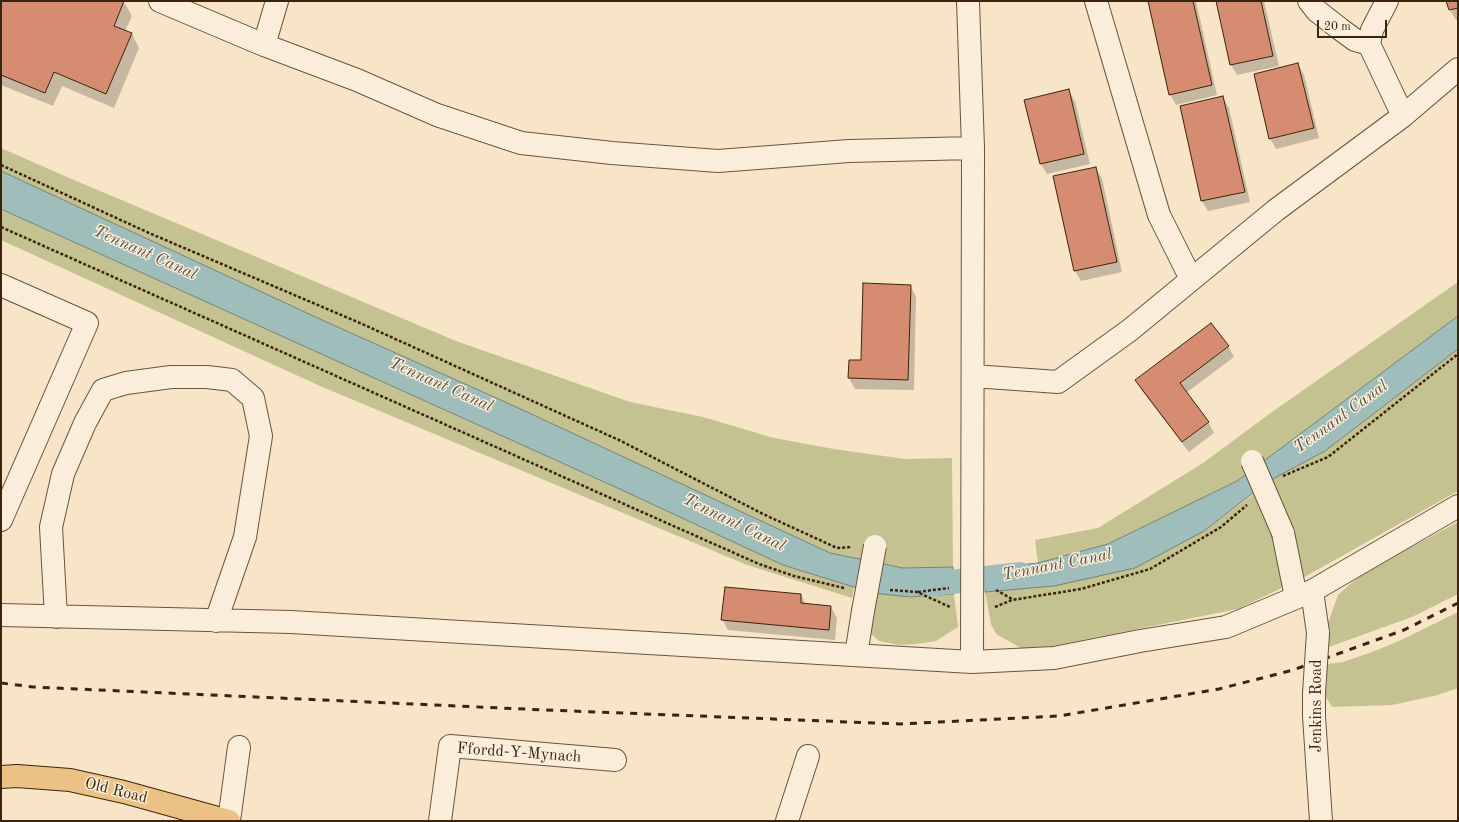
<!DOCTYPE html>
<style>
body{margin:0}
#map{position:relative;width:1459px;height:822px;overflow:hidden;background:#f8e5c8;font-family:"Old Standard TT",serif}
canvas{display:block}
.frame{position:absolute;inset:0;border:2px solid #3c230c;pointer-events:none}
.scale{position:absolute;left:1317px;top:20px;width:70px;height:18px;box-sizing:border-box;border:2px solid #3c230c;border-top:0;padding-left:5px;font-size:12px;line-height:14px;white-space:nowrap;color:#3c230c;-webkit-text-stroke:3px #faeedb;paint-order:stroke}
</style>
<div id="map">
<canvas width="1459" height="822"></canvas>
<div class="frame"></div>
<div class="scale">20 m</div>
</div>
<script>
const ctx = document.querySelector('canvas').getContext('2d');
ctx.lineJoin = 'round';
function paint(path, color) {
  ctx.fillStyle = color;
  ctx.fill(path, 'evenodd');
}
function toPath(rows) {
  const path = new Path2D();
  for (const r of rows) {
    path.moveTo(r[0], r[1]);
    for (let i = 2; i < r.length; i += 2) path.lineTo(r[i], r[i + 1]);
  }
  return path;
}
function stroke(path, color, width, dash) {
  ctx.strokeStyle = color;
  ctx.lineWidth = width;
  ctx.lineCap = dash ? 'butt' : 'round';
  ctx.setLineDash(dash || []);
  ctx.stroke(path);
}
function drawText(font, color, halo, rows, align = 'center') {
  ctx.font = font + ' "Old Standard TT",serif';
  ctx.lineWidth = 3;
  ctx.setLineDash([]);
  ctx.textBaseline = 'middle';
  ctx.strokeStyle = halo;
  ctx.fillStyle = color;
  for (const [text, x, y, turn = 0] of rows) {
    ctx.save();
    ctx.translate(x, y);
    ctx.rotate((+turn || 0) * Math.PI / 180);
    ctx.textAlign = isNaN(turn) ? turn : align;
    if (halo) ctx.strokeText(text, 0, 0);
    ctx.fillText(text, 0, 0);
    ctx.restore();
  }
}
const green = toPath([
 [1,148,74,180,456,341,630,402,703,417,774,438,834,449,905,459,952,458,953,567,903,568,830,553,514,406,322,320,1,171],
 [1,209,624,491,783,565,854,587,852,598,747,565,320,386,1,240],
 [1458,282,1458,316,1237,481,1108,544,1038,563,1035,540,1098,528,1203,463,1272,412],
 [1458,349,1458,491,1299,580,1267,482,1325,451],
 [1259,490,1290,584,1238,609,1037,649,1021,648,996,634,991,624,985,592,1054,586,1204,531],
 [1458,522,1458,594,1412,617,1326,648,1328,623,1338,595,1348,586,1365,572],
 [873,593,910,597,954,594,958,627,936,641,917,644,899,645,879,641,870,633],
 [1458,612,1458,688,1438,695,1392,705,1332,707,1324,694,1327,664,1343,662,1372,652,1399,641]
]);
const water = toPath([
 [1,171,322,320,514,406,830,553,903,568,953,567,954,594,910,597,873,593,783,565,624,491,1,209,1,171],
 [1458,316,1458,349,1325,451,1267,482,1204,531,1135,568,1054,586,985,592,989,568,1038,563,1108,544,1237,481,1458,316]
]);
const shadow = toPath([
 [1,1,121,1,124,2,132,16,125,31,132,34,139,48,114,108,62,86,53,106,1,85],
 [1149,1,1196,1,1217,95,1176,105,1170,94],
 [1217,1,1264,1,1279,66,1237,75,1231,65],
 [1447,1,1458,1,1458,20,1456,20,1450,10],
 [1298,64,1304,75,1319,138,1276,149,1270,138],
 [1068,90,1075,101,1090,164,1047,174,1041,164],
 [1223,98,1229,108,1250,202,1208,211,1202,201,1181,107],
 [1095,168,1102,178,1122,272,1081,281,1075,271],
 [910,286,916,296,914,390,855,389,849,378,850,361,862,361],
 [1228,346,1234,357,1186,393,1208,422,1214,433,1189,452,1142,391,1136,380],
 [801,595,806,605,831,607,837,618,835,640,728,630,722,619]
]);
const canal = toPath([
 [922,584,925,585,1020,574]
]);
const building = toPath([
 [1,1,124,1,114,26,132,33,106,94,54,72,45,93,1,75,1,1],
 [1148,1,1193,1,1212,85,1169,95,1148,1],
 [1216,1,1261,1,1273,56,1230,65,1216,1],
 [1446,1,1458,1,1458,8,1449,10,1446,1],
 [1298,63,1314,128,1269,139,1254,74,1298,63],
 [1069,89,1084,154,1040,164,1024,100,1069,89],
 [1223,96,1245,192,1201,201,1180,106,1223,96],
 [1096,167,1117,262,1074,271,1053,176,1096,167],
 [863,283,911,285,908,380,848,378,849,360,861,360,863,283],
 [1211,323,1229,346,1180,383,1209,422,1182,442,1135,380,1211,323],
 [725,587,801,594,801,603,831,606,829,630,721,620,725,587]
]);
const path = toPath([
 [1,165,149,233,360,323,621,441,763,514,837,548,852,547],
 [1,227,759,564,794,576,844,588],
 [1283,476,1328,457,1458,354],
 [890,590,917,592,950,607],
 [996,590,1012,599],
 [918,592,949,588],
 [995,607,1012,600,1081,589,1150,569,1221,527,1247,505]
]);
const minor = toPath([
 [160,1,264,45],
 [277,1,264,45,357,80,437,115,521,143,612,153,718,161,849,151,973,148],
 [968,1,973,148,972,662],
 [1096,1,1159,215,1191,279],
 [1309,1,1317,11,1340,29,1355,40,1369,44],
 [1387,1,1372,30,1369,44,1403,116],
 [1,285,87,323,1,520],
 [973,376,1058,382,1130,330,1276,210,1403,116,1458,69],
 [1283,533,1296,597],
 [1312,591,1318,633],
 [1,615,291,622,972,662,1054,658,1140,641,1226,627,1312,591,1458,506],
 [56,617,51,527,63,474,85,423,103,390,126,383,171,377,207,377,232,380,253,398,261,436,245,537,216,621],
 [856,655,863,611],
 [1314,693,1314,716,1321,821],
 [229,821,239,747],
 [440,821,450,746,615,760],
 [787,821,808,756]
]);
const major = toPath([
 [1,777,17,776,70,780,124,792,229,821]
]);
const rail = toPath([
 [1,683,33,687,546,710,900,724,1059,716,1219,689,1293,670,1404,630,1458,603]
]);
const minorBridge = toPath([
 [1252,461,1283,533],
 [863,611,875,546],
 [1314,693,1318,633]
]);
const streetNames = [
 ["Jenkins Road",1317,706,-90],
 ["Ffordd-Y-Mynach",519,753,4],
 ["Old Road",116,791,14]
];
const waterNames = [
 ["Tennant Canal",145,253,24],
 ["Tennant Canal",441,385,24],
 ["Tennant Canal",1341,417,-36],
 ["Tennant Canal",734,523,26],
 ["Tennant Canal",1057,565,-11]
];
paint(green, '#c4c291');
paint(water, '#9fbebb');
stroke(water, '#778075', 1);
paint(shadow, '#0003');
stroke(canal, '#9fbebb', 24);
paint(building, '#d58c70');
stroke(building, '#3c230c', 1);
stroke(minor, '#6b543b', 24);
stroke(major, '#3c230c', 24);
stroke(path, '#3c230c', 2.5, [3, 2]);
stroke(minor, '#faeedb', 22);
stroke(major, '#ecc284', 22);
stroke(rail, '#3c230c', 3, [7, 7]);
stroke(minorBridge, '#6b543b', 24, []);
stroke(minorBridge, '#faeedb', 22);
drawText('16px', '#3c230c', '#faeedb', streetNames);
drawText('italic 17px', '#5a5241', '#faeedb', waterNames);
</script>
